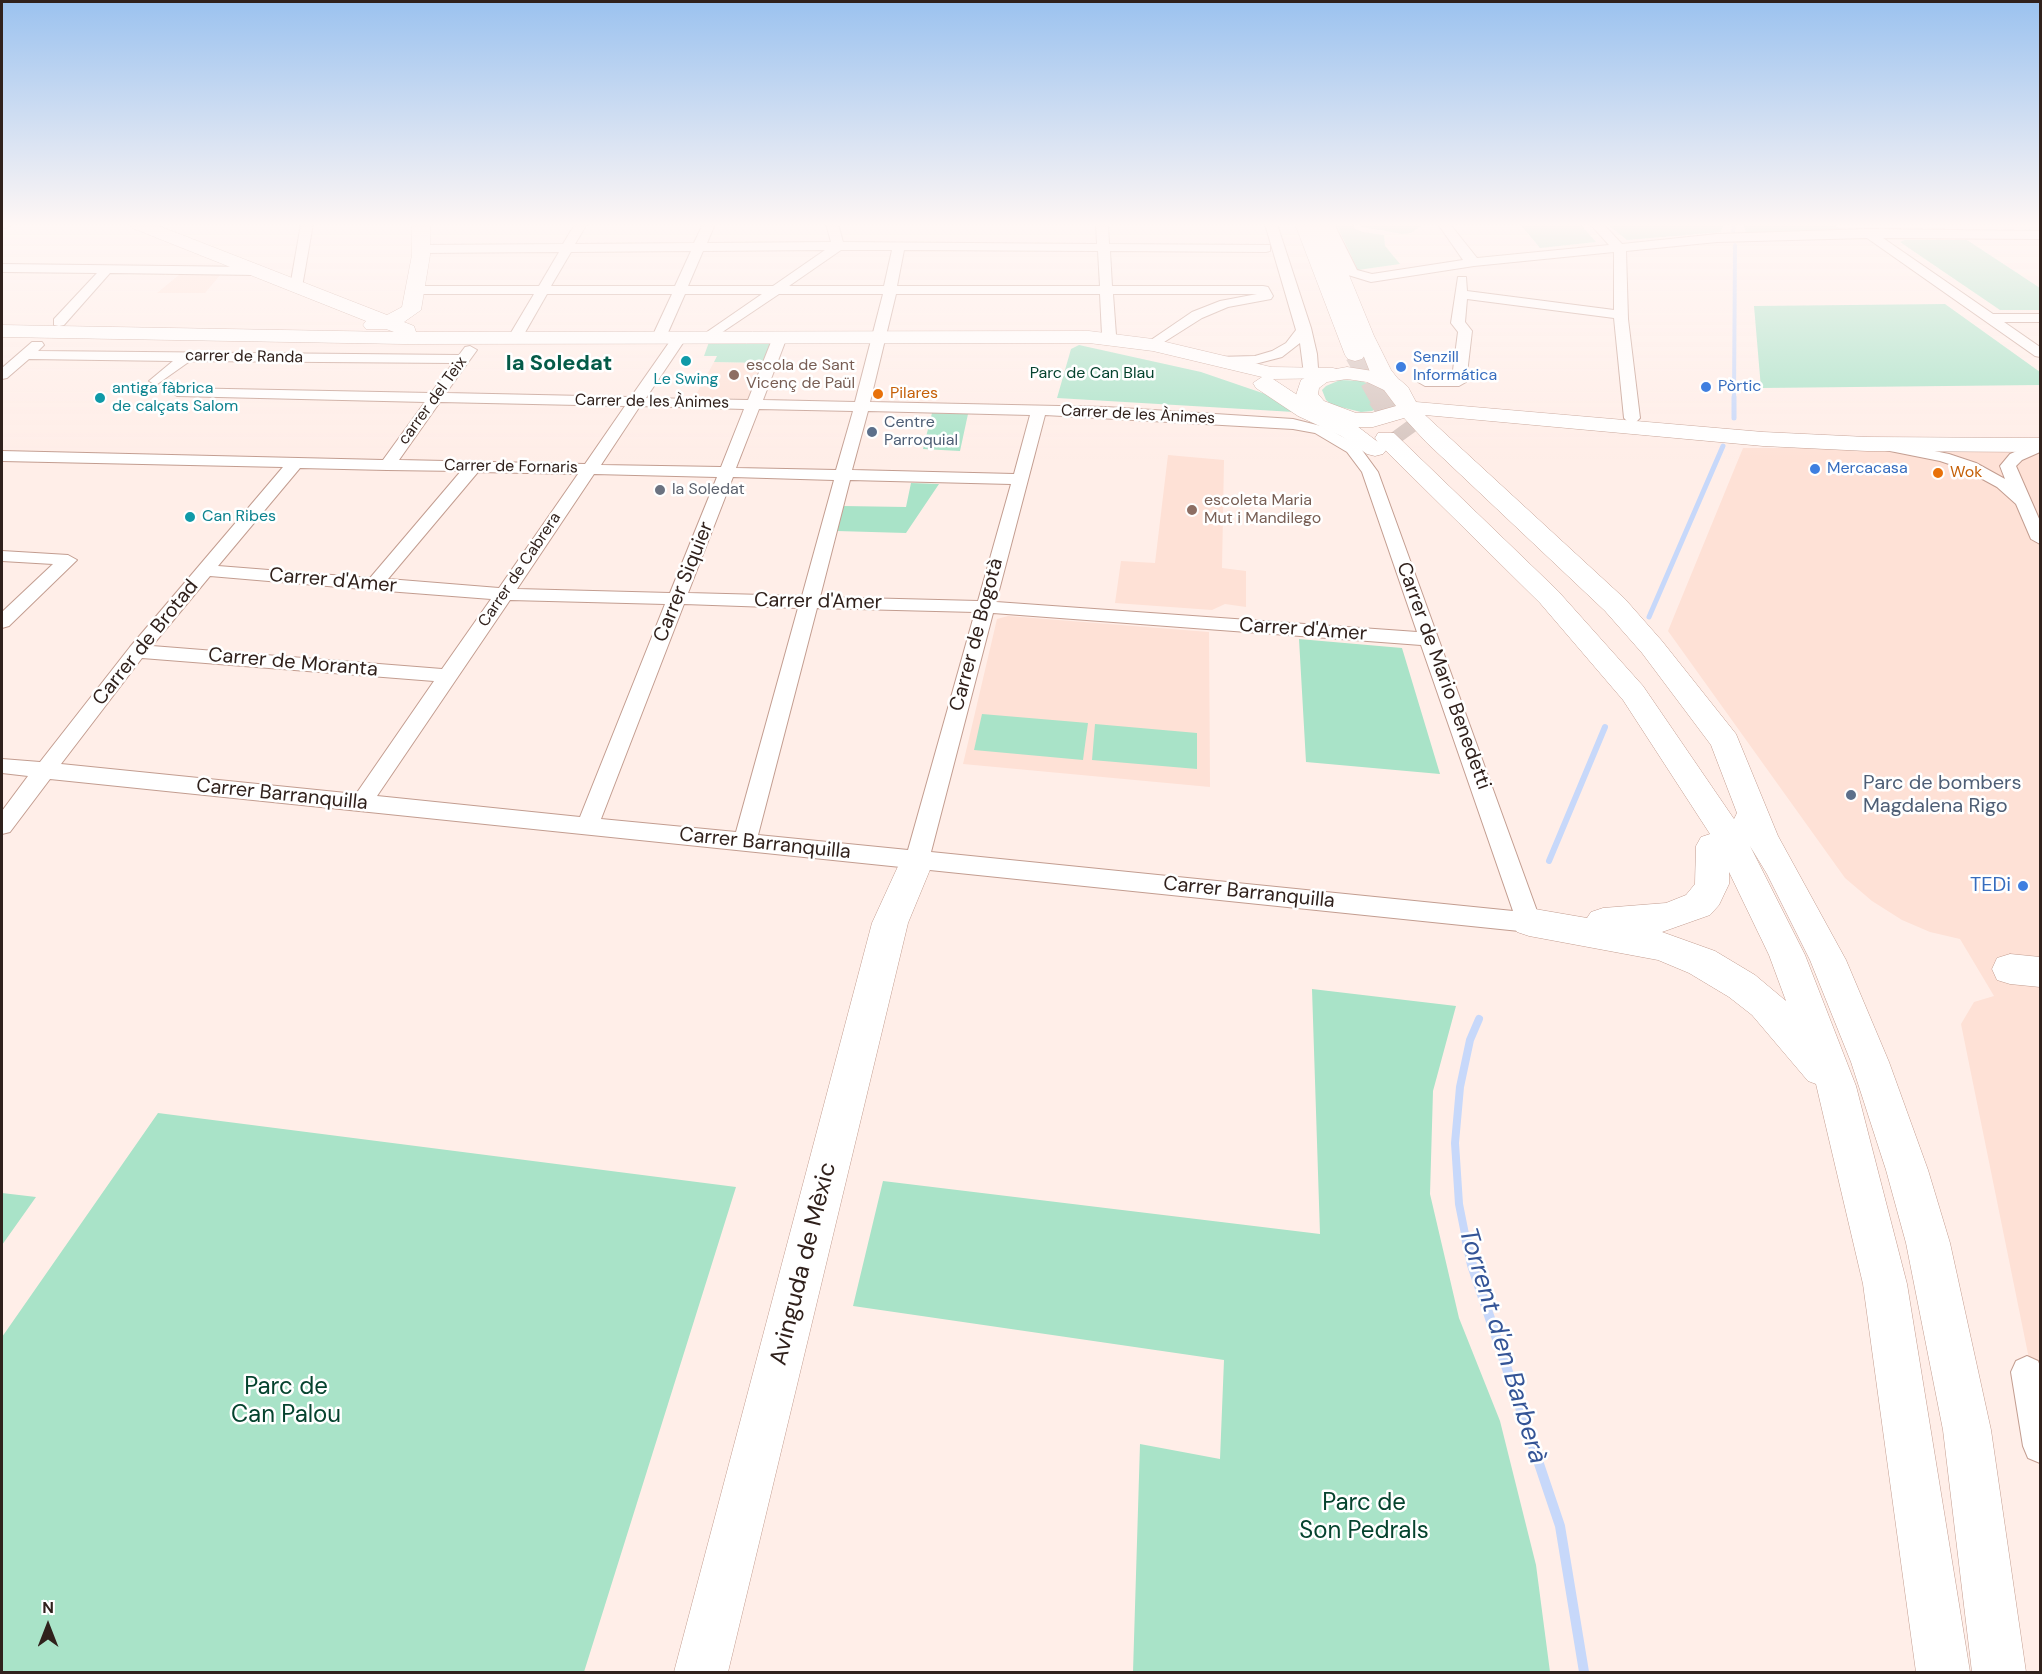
<!DOCTYPE html>
<meta charset="utf-8">
<style>
body{margin:0}
#map{position:relative;width:2042px;height:1674px;overflow:hidden;background:#ffeee8;font-family:"DM Sans",sans-serif}
canvas{display:block}
.frame{position:absolute;inset:0;border:3px solid #30211c;pointer-events:none}
.north{position:absolute;left:18px;top:1596px;width:60px;height:60px;-webkit-text-stroke:4px #fff;paint-order:stroke;rotate:0deg;font-size:16px;font-weight:700;line-height:24px;text-align:center;color:#30211c}
.north::after{content:'';display:block;margin:auto;width:21px;height:27px;background:#30211c;clip-path:polygon(50% 0,100% 100%,50% 72%,0 100%)}
</style>
<div id="map">
<canvas width="2042" height="1674"></canvas>
<div class="frame"></div>
<div class="north">N</div>
</div>
<script>
const ctx = document.querySelector('canvas').getContext('2d');
ctx.lineJoin = 'round';
function paint(path, color) {
  ctx.fillStyle = color;
  ctx.fill(path, 'evenodd');
}
function toPath(rows) {
  const path = new Path2D();
  for (const r of rows) {
    path.moveTo(r[0], r[1]);
    for (let i = 2; i < r.length; i += 2) path.lineTo(r[i], r[i + 1]);
  }
  return path;
}
function stroke(path, color, width, dash) {
  ctx.strokeStyle = color;
  ctx.lineWidth = width;
  ctx.lineCap = dash ? 'butt' : 'round';
  ctx.setLineDash(dash || []);
  ctx.stroke(path);
}
function drawText(font, color, halo, rows, align = 'center') {
  ctx.font = font + ' "DM Sans",sans-serif';
  ctx.lineWidth = 5;
  ctx.setLineDash([]);
  ctx.textBaseline = 'middle';
  ctx.strokeStyle = halo;
  ctx.fillStyle = color;
  for (const [text, x, y, turn = 0] of rows) {
    ctx.save();
    ctx.translate(x, y);
    ctx.rotate((+turn || 0) * Math.PI / 180);
    ctx.textAlign = isNaN(turn) ? turn : align;
    if (halo) ctx.strokeText(text, 0, 0);
    ctx.fillText(text, 0, 0);
    ctx.restore();
  }
}
const built = toPath([
 [181,273,222,273,205,293,157,293],
 [714,362,764,363,749,399,694,398],
 [1743,448,2040,448,2040,1413,1961,1024,1974,1002,1994,996,1960,939,1930,932,1902,920,1872,901,1845,878,1668,631],
 [1168,455,1224,460,1222,568,1246,571,1246,607,1225,604,1212,610,1115,603,1121,561,1155,563],
 [1008,616,1209,632,1210,787,963,764,997,619]
]);
const green = toPath([
 [1336,224,1354,224,1353,228,1363,232,1384,235,1385,246,1400,264,1358,270],
 [1361,224,1420,224,1421,226,1411,233,1403,234,1361,227],
 [1520,224,1580,224,1596,242,1540,248],
 [1607,224,1723,224,1721,232,1627,240],
 [1747,224,1833,224,1845,232,1746,233,1744,226],
 [1905,240,1967,240,2040,288,2040,310,2000,310,1900,242],
 [1945,304,2040,372,2040,385,1761,388,1754,306],
 [709,342,771,343,764,363,714,362,717,356,704,356],
 [1079,345,1201,372,1274,397,1294,412,1057,398,1071,349],
 [1340,380,1361,381,1380,388,1386,393,1386,404,1372,411,1361,412,1332,405,1326,400,1322,390,1326,386],
 [932,413,968,414,960,451,923,449],
 [911,483,939,484,906,533,837,531,843,506,906,507],
 [1299,639,1402,648,1440,774,1306,762],
 [982,714,1088,723,1083,760,974,750],
 [1095,724,1197,733,1197,769,1092,760],
 [1312,989,1456,1006,1433,1091,1430,1194,1459,1318,1500,1421,1536,1565,1550,1672,1133,1672,1140,1444,1220,1459,1224,1360,853,1306,883,1181,1320,1234],
 [158,1113,736,1187,584,1672,2,1672,2,1337],
 [2,1193,36,1197,2,1245]
]);
const streamFar4 = toPath([
 [1733,232,1734,224],
 [1734,399,1735,245]
]);
const streamFar3 = toPath([
 [1734,418,1734,397],
 [1649,617,1723,446]
]);
const streamFar2 = toPath([
 [1549,861,1605,727]
]);
const streamFar1 = toPath([
 [1466,1239,1459,1204,1455,1143,1460,1087,1470,1040,1479,1019]
]);
const stream = toPath([
 [1466,1237,1472,1265,1560,1526,1584,1672]
]);
const highwayTunnelFar1 = toPath([
 [1355,355,1380,399]
]);
const highwayTunnel = toPath([
 [1379,397,1408,437]
]);
const street = toPath([
 [2,224,12,224,6,228,2,227,2,224],
 [301,224,313,224,302,287,296,291,290,287,301,224],
 [575,224,587,224,575,244,694,243,703,224,715,224,707,243,831,242,826,224,838,224,843,242,1097,244,1096,224,1108,224,1109,244,1270,245,1270,251,1266,252,1110,251,1112,286,1263,286,1268,287,1273,296,1271,299,1228,307,1202,318,1153,349,1146,345,1148,342,1192,312,1220,301,1257,294,1113,294,1116,335,1109,339,1102,335,1100,294,896,294,870,402,1106,407,1293,419,1325,427,1359,446,1378,472,1541,922,1537,929,1529,932,50,779,10,832,2,834,2,811,28,776,2,773,2,759,40,762,130,647,283,467,2,461,2,451,383,460,425,402,177,396,170,392,177,388,431,393,453,363,190,361,156,385,149,381,173,361,29,359,7,378,2,379,2,368,32,342,42,342,44,345,38,351,459,355,465,347,470,346,477,350,446,393,631,397,675,334,680,333,687,337,646,398,748,400,773,337,780,333,787,337,763,400,855,402,883,294,779,294,709,341,702,337,704,334,762,294,685,294,666,337,659,341,652,337,672,294,547,294,523,336,516,340,509,336,534,294,416,294,410,290,416,286,539,286,559,252,421,253,415,249,421,245,563,244,575,224],
 [825,250,773,286,688,286,703,251,825,250],
 [841,250,892,250,884,286,789,286,841,250],
 [904,250,1098,251,1100,286,897,286,904,250],
 [691,251,675,286,551,286,571,252,691,251],
 [440,402,625,406,585,464,399,460,440,402],
 [640,406,744,409,721,467,601,465,640,406],
 [759,409,853,411,836,470,736,468,759,409],
 [868,411,1030,415,1014,474,852,470,868,411],
 [1045,415,1293,429,1315,433,1347,452,1362,472,1417,632,996,602,1045,415],
 [300,468,387,470,461,471,370,578,218,566,300,468],
 [478,472,578,474,499,588,388,579,478,472],
 [594,474,717,477,670,593,517,589,594,474],
 [733,477,834,480,802,596,688,593,733,477],
 [850,480,1011,484,978,601,820,597,850,480],
 [210,576,374,590,491,599,442,669,152,646,210,576],
 [510,600,665,604,580,817,377,796,510,600],
 [684,604,798,608,736,832,601,819,684,604],
 [817,608,975,612,908,850,758,835,817,608],
 [993,613,1421,645,1513,911,931,852,993,613],
 [142,658,434,681,356,794,61,764,142,658],
 [1265,224,1277,224,1311,328,1317,354,1319,382,1317,385,1307,385,1305,382,1300,343,1282,357,1255,364,1217,365,1210,361,1217,357,1255,356,1272,351,1286,343,1296,330,1265,224],
 [1322,224,1334,224,1357,270,1372,274,1463,260,1438,224,1450,224,1477,258,1609,245,1590,224,1603,224,1622,244,1717,234,1868,229,2040,231,2040,239,1883,238,1993,314,2040,314,2040,322,2004,322,2040,347,2040,357,2035,356,1867,238,1717,242,1626,251,1628,319,1640,418,1637,421,1627,421,1624,418,1614,318,1467,299,1465,322,1472,331,1466,382,1459,386,1425,386,1418,382,1420,379,1452,378,1458,332,1451,323,1458,277,1466,277,1467,291,1614,310,1614,252,1474,266,1371,282,1348,275,1322,224],
 [2,264,256,267,262,271,256,275,110,273,64,325,59,326,54,325,54,319,97,273,2,272,2,264],
 [2040,441,2040,452,2022,460,2016,466,2040,521,2040,544,2031,539,2016,504,1997,487,1964,469,1940,461,1885,450,1883,447,1891,442,1949,454,1976,463,2005,479,2000,466,2010,454,2040,441],
 [2,551,68,555,77,560,9,626,2,628,2,612,53,564,2,561,2,551],
 [2027,1356,2038,1361,2040,1366,2040,1463,2028,1458,2023,1446,2011,1372,2016,1361,2027,1356]
]);
const secondary = toPath([
 [130,224,154,224,387,315,402,307,412,255,412,224,430,224,430,255,421,310,404,322,414,326,416,332,1089,331,1153,339,1271,367,1333,368,1340,370,1344,374,1340,378,1273,379,1314,406,1357,426,1387,449,1383,454,1375,456,1367,454,1341,436,1298,416,1256,388,1253,383,1262,377,1153,351,1089,343,404,344,2,337,2,325,394,332,386,329,366,329,363,325,366,321,132,228,130,224],
 [917,847,929,851,934,860,908,923,728,1672,674,1672,872,923,905,851,917,847],
 [2010,954,2040,957,2040,987,2010,984,1997,980,1992,969,1997,958,2010,954]
]);
const primary = toPath([
 [1311,224,1328,224,1374,336,1391,370,1403,385,1400,390,1384,390,1370,372,1311,224]
]);
const highway = toPath([
 [1295,224,1312,224,1365,355,1362,359,1355,361,1348,359,1345,355,1295,224],
 [1347,367,1379,372,1400,380,1408,387,1416,402,1763,432,1867,437,2040,438,2040,452,1867,451,1763,446,1425,415,1625,599,1662,641,1736,734,1778,836,1846,960,1889,1062,1928,1170,1950,1243,1991,1430,2026,1672,1972,1672,1943,1430,1906,1243,1886,1170,1851,1062,1810,960,1767,874,1750,846,1805,955,1856,1086,1907,1284,1970,1672,1916,1672,1863,1284,1816,1084,1808,1081,1752,1015,1729,997,1689,973,1658,960,1529,936,1517,932,1511,922,1517,912,1529,908,1587,918,1591,912,1603,908,1666,903,1686,895,1695,884,1696,846,1701,837,1710,834,1623,700,1540,603,1378,443,1375,438,1378,433,1394,433,1558,591,1643,686,1734,819,1737,813,1711,745,1642,653,1605,611,1426,442,1404,418,1373,427,1356,427,1326,420,1308,411,1296,395,1301,380,1314,373,1347,367],
 [1347,379,1367,382,1384,390,1396,406,1371,413,1356,413,1324,401,1318,394,1319,388,1327,382,1347,379],
 [1729,872,1769,955,1786,1001,1755,975,1715,951,1662,932,1710,915,1719,905,1729,884,1729,872]
]);
const markers = [
 [686,361,6,"#0f9aa8"],
 [1401,367,6,"#3f7fe0"],
 [734,375,6,"#8d6e63"],
 [1706,387,6,"#3f7fe0"],
 [878,394,6,"#e8710a"],
 [100,398,6,"#0f9aa8"],
 [872,432,6,"#5c6f8a"],
 [1815,469,6,"#3f7fe0"],
 [1938,473,6,"#e8710a"],
 [660,490,6,"#6b7280"],
 [1192,510,6,"#8d6e63"],
 [190,517,6,"#0f9aa8"],
 [1851,795,6,"#5c6f8a"],
 [2023,886,6,"#3f7fe0"]
];
const farStreetnames = [
 ["carrer de Randa",244,357,1],
 ["carrer del Teix",433,401,-54],
 ["Carrer de les Ànimes",652,402,1],
 ["Carrer de les Ànimes",1138,415,3],
 ["Carrer de Fornaris",511,467,1],
 ["Carrer de Cabrera",520,570,-56]
];
const farShopnames = [
 ["Senzill",1413,358],
 ["Informática",1413,376],
 ["Pòrtic",1718,387],
 ["Mercacasa",1827,469]
];
const farEducationnames = [
 ["escola de Sant",746,366],
 ["Vicenç de Paül",746,384],
 ["escoleta Maria",1204,501],
 ["Mut i Mandilego",1204,519]
];
const farParknames = [
 ["Parc de Can Blau",1092,374]
];
const farCulturenames = [
 ["Le Swing",686,380,"center"],
 ["antiga fàbrica",112,389],
 ["de calçats Salom",112,407],
 ["Can Ribes",202,517]
];
const farFoodnames = [
 ["Pilares",890,394],
 ["Wok",1950,473]
];
const farServicenames = [
 ["Centre",884,423],
 ["Parroquial",884,441]
];
const farWorshipnames = [
 ["la Soledat",672,490]
];
const streetNames = [
 ["Carrer d'Amer",333,581,5],
 ["Carrer Siquier",684,582,-68],
 ["Carrer d'Amer",818,602,1],
 ["Carrer d'Amer",1303,630,4],
 ["Carrer de Bogotà",977,635,-75],
 ["Carrer de Brotad",146,643,-51],
 ["Carrer de Moranta",293,663,5],
 ["Carrer de Mario Benedetti",1443,676,70],
 ["Carrer Barranquilla",282,795,6],
 ["Carrer Barranquilla",765,844,6],
 ["Carrer Barranquilla",1249,893,6]
];
const serviceNames = [
 ["Parc de bombers",1863,784],
 ["Magdalena Rigo",1863,807]
];
const shopNames = [
 ["TEDi",2011,886]
];
const farDistrictnames = [
 ["la Soledat",559,364]
];
const nearStreetnames = [
 ["Avinguda de Mèxic",804,1264,-76]
];
const nearParknames = [
 ["Parc de",286,1388],
 ["Can Palou",286,1416],
 ["Parc de",1364,1504],
 ["Son Pedrals",1364,1532]
];
const nearWaternames = [
 ["Torrent d'en Barberà",1502,1346,73]
];
paint(built, '#fee1d6');
paint(green, '#a9e3c8');
stroke(streamFar4, '#c7d8fa', 4);
stroke(streamFar3, '#c7d8fa', 5);
stroke(streamFar2, '#c7d8fa', 6);
stroke(streamFar1, '#c7d8fa', 8);
stroke(stream, '#c7d8fa', 10);
stroke(highwayTunnelFar1, '#d6c5bf', 20, [20, 10]);
stroke(highwayTunnel, '#d6c5bf', 24, [24, 12]);
stroke(street, '#c39d90', 2);
stroke(secondary, '#c39d90', 1);
stroke(primary, '#c39d90', 1);
stroke(highway, '#c39d90', 1);
paint(street, '#fff');
paint(secondary, '#fff');
paint(primary, '#fff');
paint(highway, '#fff');
const sky = ctx.createLinearGradient(0, 0, 0, 459);
sky.addColorStop(0, '#9bc2ef');
sky.addColorStop(0.49, '#fff7f5');
sky.addColorStop(1, '#fff7f500');
ctx.fillStyle = sky;
ctx.fillRect(0, 0, 2042, 459);
for (const [x, y, r, color] of markers) {
  const dot = new Path2D();
  dot.arc(x, y, r, 0, 2 * Math.PI);
  ctx.fillStyle = color;
  ctx.fill(dot);
  stroke(dot, '#fff', 2);
}
drawText('16px', '#30211c', '#fff', farStreetnames);
drawText('16px', '#366cbe', '#fff', farShopnames, 'left');
drawText('16px', '#785e54', '#fff', farEducationnames, 'left');
drawText('16px', '#05432e', '#fff', farParknames);
drawText('16px', '#0d838f', '#fff', farCulturenames, 'left');
drawText('16px', '#c56008', '#fff', farFoodnames, 'left');
drawText('16px', '#4e5e75', '#fff', farServicenames, 'left');
drawText('16px', '#5b616d', '#fff', farWorshipnames, 'left');
drawText('20px', '#30211c', '#fff', streetNames);
drawText('20px', '#4e5e75', '#fff', serviceNames, 'left');
drawText('20px', '#366cbe', '#fff', shopNames, 'right');
drawText('bold 22px', '#045b48', '#fff', farDistrictnames);
drawText('24px', '#30211c', '#fff', nearStreetnames);
drawText('24px', '#05432e', '#fff', nearParknames);
drawText('italic 26px', '#345496', '#fff', nearWaternames);
</script>
